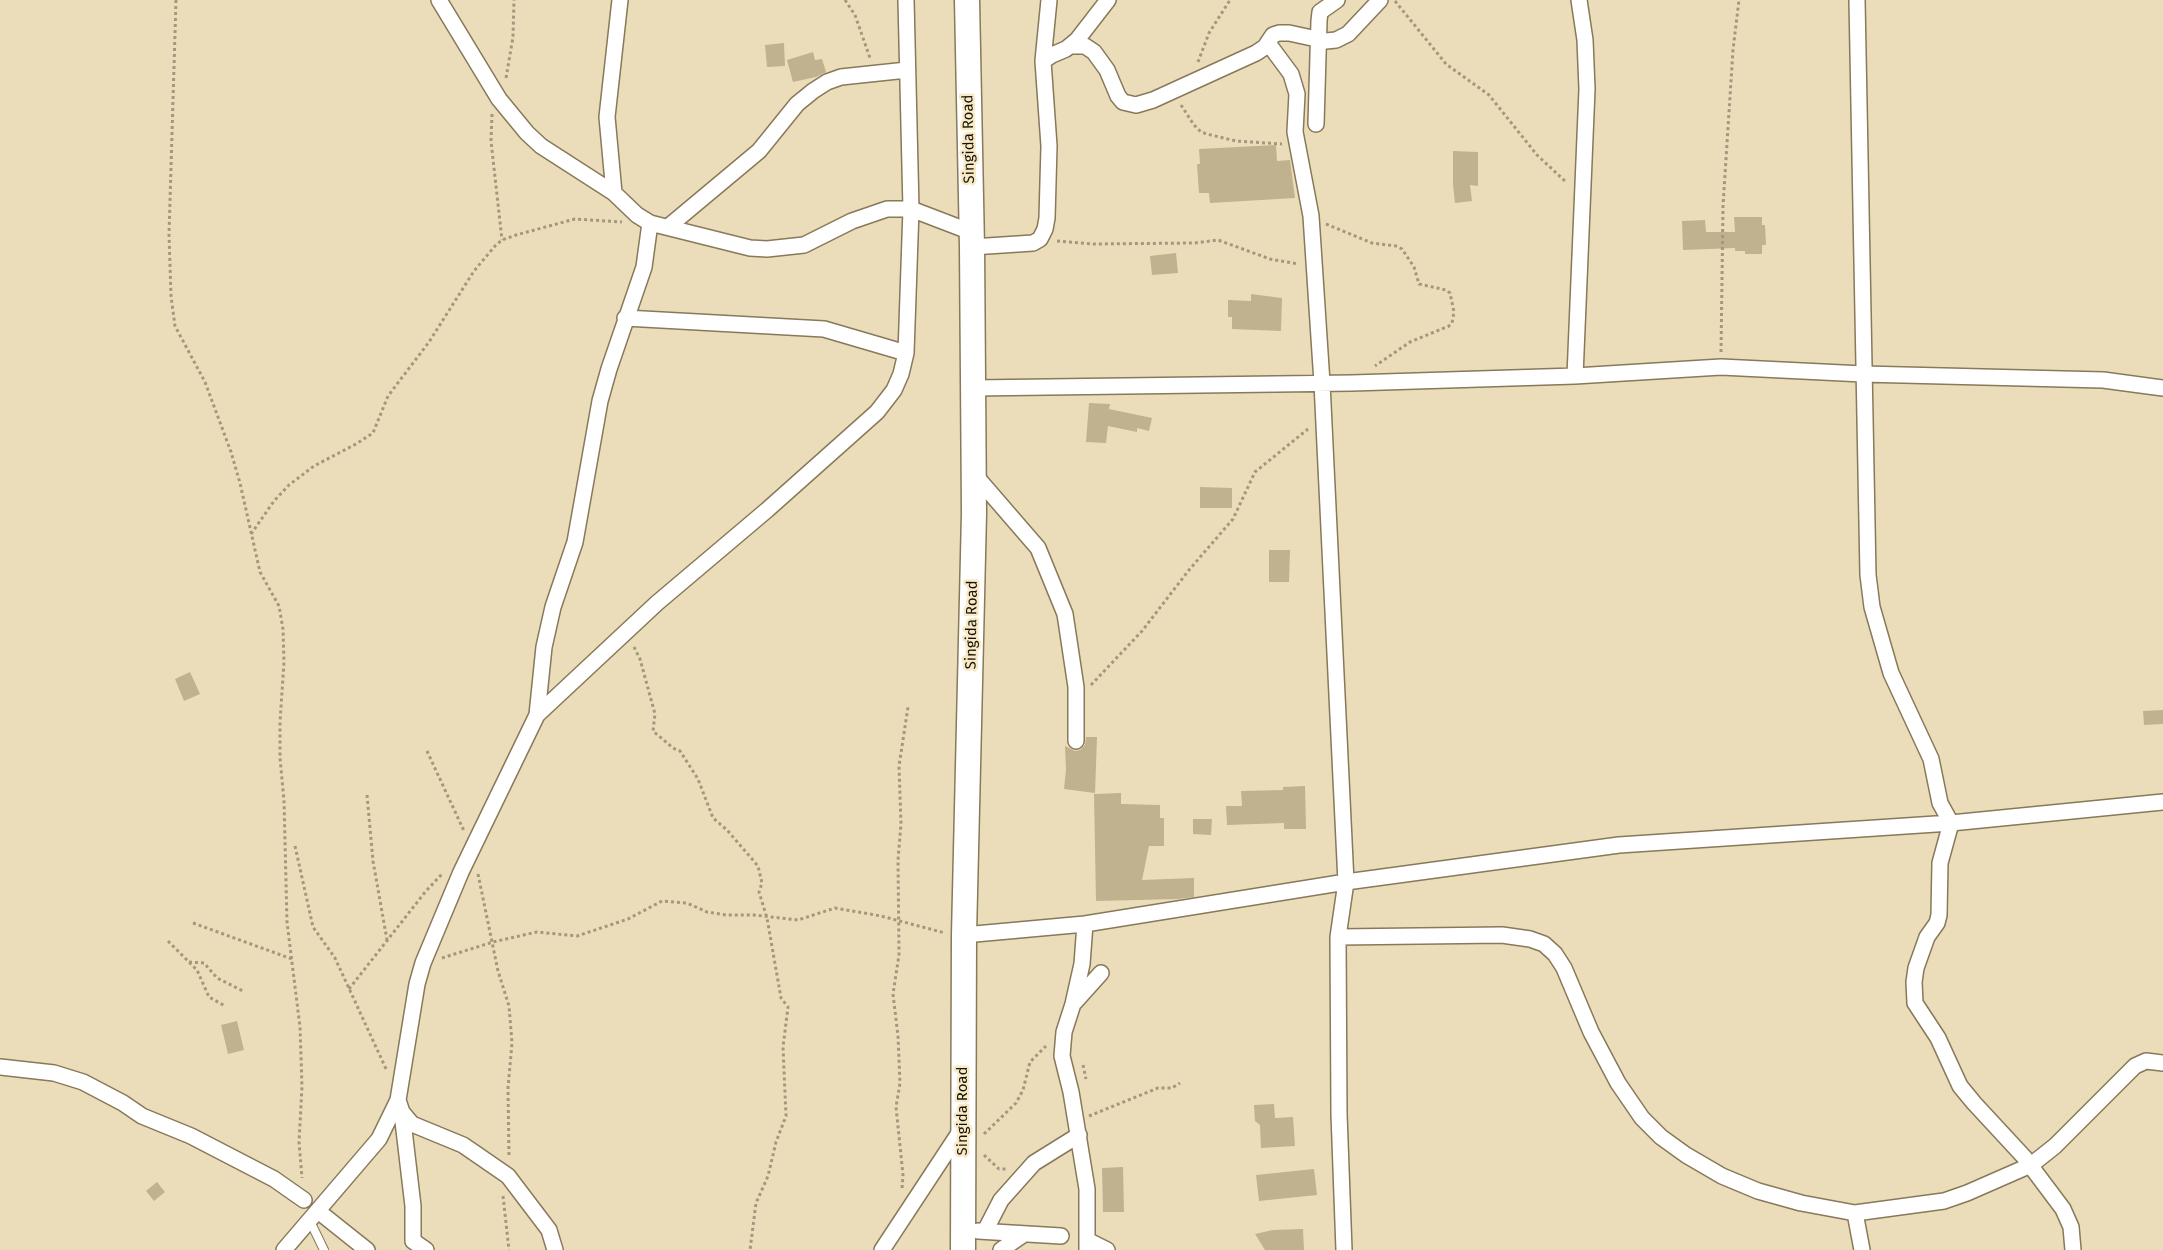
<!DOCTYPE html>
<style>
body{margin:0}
canvas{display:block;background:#ecddba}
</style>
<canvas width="2163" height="1250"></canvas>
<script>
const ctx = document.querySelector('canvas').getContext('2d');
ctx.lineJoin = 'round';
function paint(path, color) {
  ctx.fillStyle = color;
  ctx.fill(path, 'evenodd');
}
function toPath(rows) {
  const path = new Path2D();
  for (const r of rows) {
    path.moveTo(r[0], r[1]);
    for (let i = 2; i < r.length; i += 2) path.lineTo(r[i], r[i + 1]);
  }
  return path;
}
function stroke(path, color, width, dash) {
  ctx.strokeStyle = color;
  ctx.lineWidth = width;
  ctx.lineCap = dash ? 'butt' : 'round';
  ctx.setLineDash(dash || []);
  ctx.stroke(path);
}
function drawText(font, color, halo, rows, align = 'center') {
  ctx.font = font + ' "Fira Sans",sans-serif';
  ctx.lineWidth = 5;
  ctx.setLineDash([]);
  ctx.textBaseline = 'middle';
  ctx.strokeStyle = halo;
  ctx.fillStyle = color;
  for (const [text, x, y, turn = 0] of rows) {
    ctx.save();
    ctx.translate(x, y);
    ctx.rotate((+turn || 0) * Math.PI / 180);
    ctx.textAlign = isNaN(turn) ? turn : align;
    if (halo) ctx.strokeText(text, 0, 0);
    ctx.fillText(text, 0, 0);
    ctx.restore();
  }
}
const building = toPath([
 [784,43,785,66,767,67,765,45],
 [813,52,815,60,822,59,826,72,816,77,793,82,787,60],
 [1276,145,1277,161,1290,160,1295,198,1210,203,1209,193,1199,193,1197,164,1200,164,1199,149],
 [1453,151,1478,152,1478,186,1470,185,1472,201,1455,203,1453,185],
 [1734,217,1762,217,1762,225,1765,225,1766,245,1762,245,1762,254,1745,254,1745,251,1735,251,1735,248,1683,250,1682,221,1705,220,1706,232,1735,232],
 [1176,253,1178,273,1152,275,1150,256],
 [1251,294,1282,298,1281,331,1232,329,1232,317,1228,317,1228,300,1251,301],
 [1089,403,1110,404,1109,409,1152,418,1149,431,1137,428,1137,432,1108,426,1106,443,1086,442],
 [1200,487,1232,488,1232,508,1200,508],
 [1269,550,1290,550,1289,582,1269,582],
 [190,672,200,694,184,701,175,679],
 [2163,710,2163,724,2144,725,2143,711],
 [1086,737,1097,737,1095,793,1064,789,1066,770,1065,746,1075,751,1080,750,1085,745],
 [1305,786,1306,829,1284,829,1284,823,1227,825,1226,806,1242,806,1241,791,1283,790,1283,787],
 [1121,793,1121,804,1160,805,1160,818,1164,818,1164,846,1149,846,1142,880,1194,878,1194,897,1178,899,1096,901,1094,794],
 [1193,819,1212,819,1211,835,1193,834],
 [237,1021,244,1050,228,1054,221,1025],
 [1274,1104,1275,1118,1293,1117,1295,1146,1261,1148,1260,1125,1255,1121,1254,1105],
 [1123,1167,1124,1212,1103,1212,1102,1168],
 [1314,1169,1317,1195,1259,1201,1256,1175],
 [157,1182,165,1192,154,1201,146,1191],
 [1303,1229,1304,1250,1265,1250,1255,1234,1273,1230]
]);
const path = toPath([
 [176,0,169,234,171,296,175,326,205,382,231,452,240,483,260,572,279,606,283,629,284,662,280,722,280,758,284,801,287,922,300,1027,302,1087,299,1142,302,1178],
 [845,0,855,15,870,58],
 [1395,1,1446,64,1489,95,1537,155,1567,183],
 [1198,62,1209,33,1230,0],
 [506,78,513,37,514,0],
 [1181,105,1194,125,1201,132,1207,134,1236,141,1282,144],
 [492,114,491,141,502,240],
 [1326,224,1372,243,1396,246,1402,249,1414,267,1419,284,1446,290,1450,293,1454,312,1452,323,1449,326,1410,342,1375,366],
 [1057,241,1093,244,1194,243,1218,240,1270,259,1298,264],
 [1721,352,1723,206,1733,50,1739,0],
 [251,534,274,501,289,485,314,466,356,444,373,433,388,396,429,342,474,271,495,246,502,240,516,235,575,219,622,222],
 [634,647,640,659,655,714,653,731,673,748,680,751,698,779,713,818,727,830,758,866,762,883,759,892,767,918,781,998,788,1007,783,1047,786,1116,776,1142,768,1176,756,1203,750,1250],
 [1091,685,1142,631,1189,570,1233,519,1255,472,1308,429],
 [427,751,464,831],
 [367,795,373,861,387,940],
 [295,846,313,927,335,958,387,1071],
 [478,874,498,971,509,1006,512,1043,508,1088,509,1157],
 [193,923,292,959],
 [168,941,197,970,209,997,225,1006],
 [442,958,493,942,537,932,577,936,628,919,662,901,687,903,707,912,726,915,754,915,798,920,835,908,881,916,945,933],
 [189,962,204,963,217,978,243,991],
 [349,989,426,891,442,874],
 [1083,1065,1086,1079],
 [1089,1116,1158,1088,1172,1088,1180,1083],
 [984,1134,1016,1103,1023,1090,1030,1062,1046,1046],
 [984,1155,999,1169,1008,1169],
 [902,1188,903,1175,896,1107,900,1083,898,1036,893,994,899,955,898,860,901,824,899,766,908,707],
 [503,1196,509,1250]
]);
const service = toPath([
 [309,1219,324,1250]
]);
const minor = toPath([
 [439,0,499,99,527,133,541,146,614,193,637,215,650,223,750,248,767,249,804,245,852,221,887,209,911,209,971,232],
 [1857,0,1868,575,1872,607,1891,673,1931,759,1940,803,1951,823,1940,863,1939,915,1937,923,1927,937,1916,968,1914,982,1915,1003,1938,1038,1960,1086,1974,1103,2024,1157,2063,1209,2071,1227,2073,1250],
 [1268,43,1291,74,1297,94,1295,132,1311,216,1322,383,1346,882,1338,937,1339,1114,1344,1250],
 [1071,46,1085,46,1094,52,1107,70,1118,96,1123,102,1136,105,1153,100,1256,53,1265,47,1273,35,1279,33,1289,33,1326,41,1336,40,1348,34,1380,0],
 [1043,61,1052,55,1066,49,1077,40,1108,0],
 [1316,124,1319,21,1320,12,1337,0],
 [614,193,607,117,620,0],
 [668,227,759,151,797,104,813,91,827,82,841,77,907,70],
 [972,247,1033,243,1040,239,1045,229,1047,218,1049,146,1043,61,1049,0],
 [625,318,824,329,906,353],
 [1575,376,1587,89,1585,40,1579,0],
 [973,388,1352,383,1575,376,1721,367,1863,374,2103,380,2163,388],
 [974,474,1038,548,1065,614,1076,687,1076,741],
 [537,715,657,603,767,510,877,412,894,390,901,374,906,353,911,209,906,0],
 [1085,924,1082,964,1073,1004,1064,1032,1062,1056,1071,1092,1087,1189,1087,1250],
 [964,935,1085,924,1346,882,1619,845,1951,823,2163,802],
 [1338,937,1502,935,1530,939,1544,944,1555,954,1564,968,1591,1032,1618,1083,1642,1118,1661,1137,1686,1155,1722,1176,1758,1191,1801,1203,1855,1213,1944,1201,1967,1193,2031,1165,2055,1146,2135,1066,2146,1061,2163,1063],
 [1075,1002,1101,973],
 [0,1067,54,1073,83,1082,123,1103,142,1116,191,1136,274,1179,304,1200],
 [398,1100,402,1112,412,1124,463,1145,508,1176,549,1230,555,1250],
 [402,1113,413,1206,413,1241,426,1250],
 [318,1211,367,1250],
 [1855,1213,1862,1250],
 [978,1231,1061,1236],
 [985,1231,1001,1200,1034,1163,1079,1135],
 [1087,1240,1107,1250],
 [284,1250,379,1139,398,1100,417,984,423,963,461,872,537,715,544,647,553,607,575,542,600,401,609,369,644,267,650,223],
 [882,1250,963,1127],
 [1001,1250,1024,1234]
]);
const trunk = toPath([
 [963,1250,964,935,974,513,972,247,967,0]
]);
const streetNames = [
 ["Singida Road",969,139,-91],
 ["Singida Road",972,625,-89],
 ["Singida Road",963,1111,-90]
];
paint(building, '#c0b18f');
stroke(service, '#877959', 10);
stroke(minor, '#877959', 18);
stroke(trunk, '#877959', 27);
stroke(path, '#a3987d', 3, [3, 3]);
stroke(service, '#fff', 8);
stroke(minor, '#fff', 15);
stroke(trunk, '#fff', 24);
drawText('15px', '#171206', '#f9eac7', streetNames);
</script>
